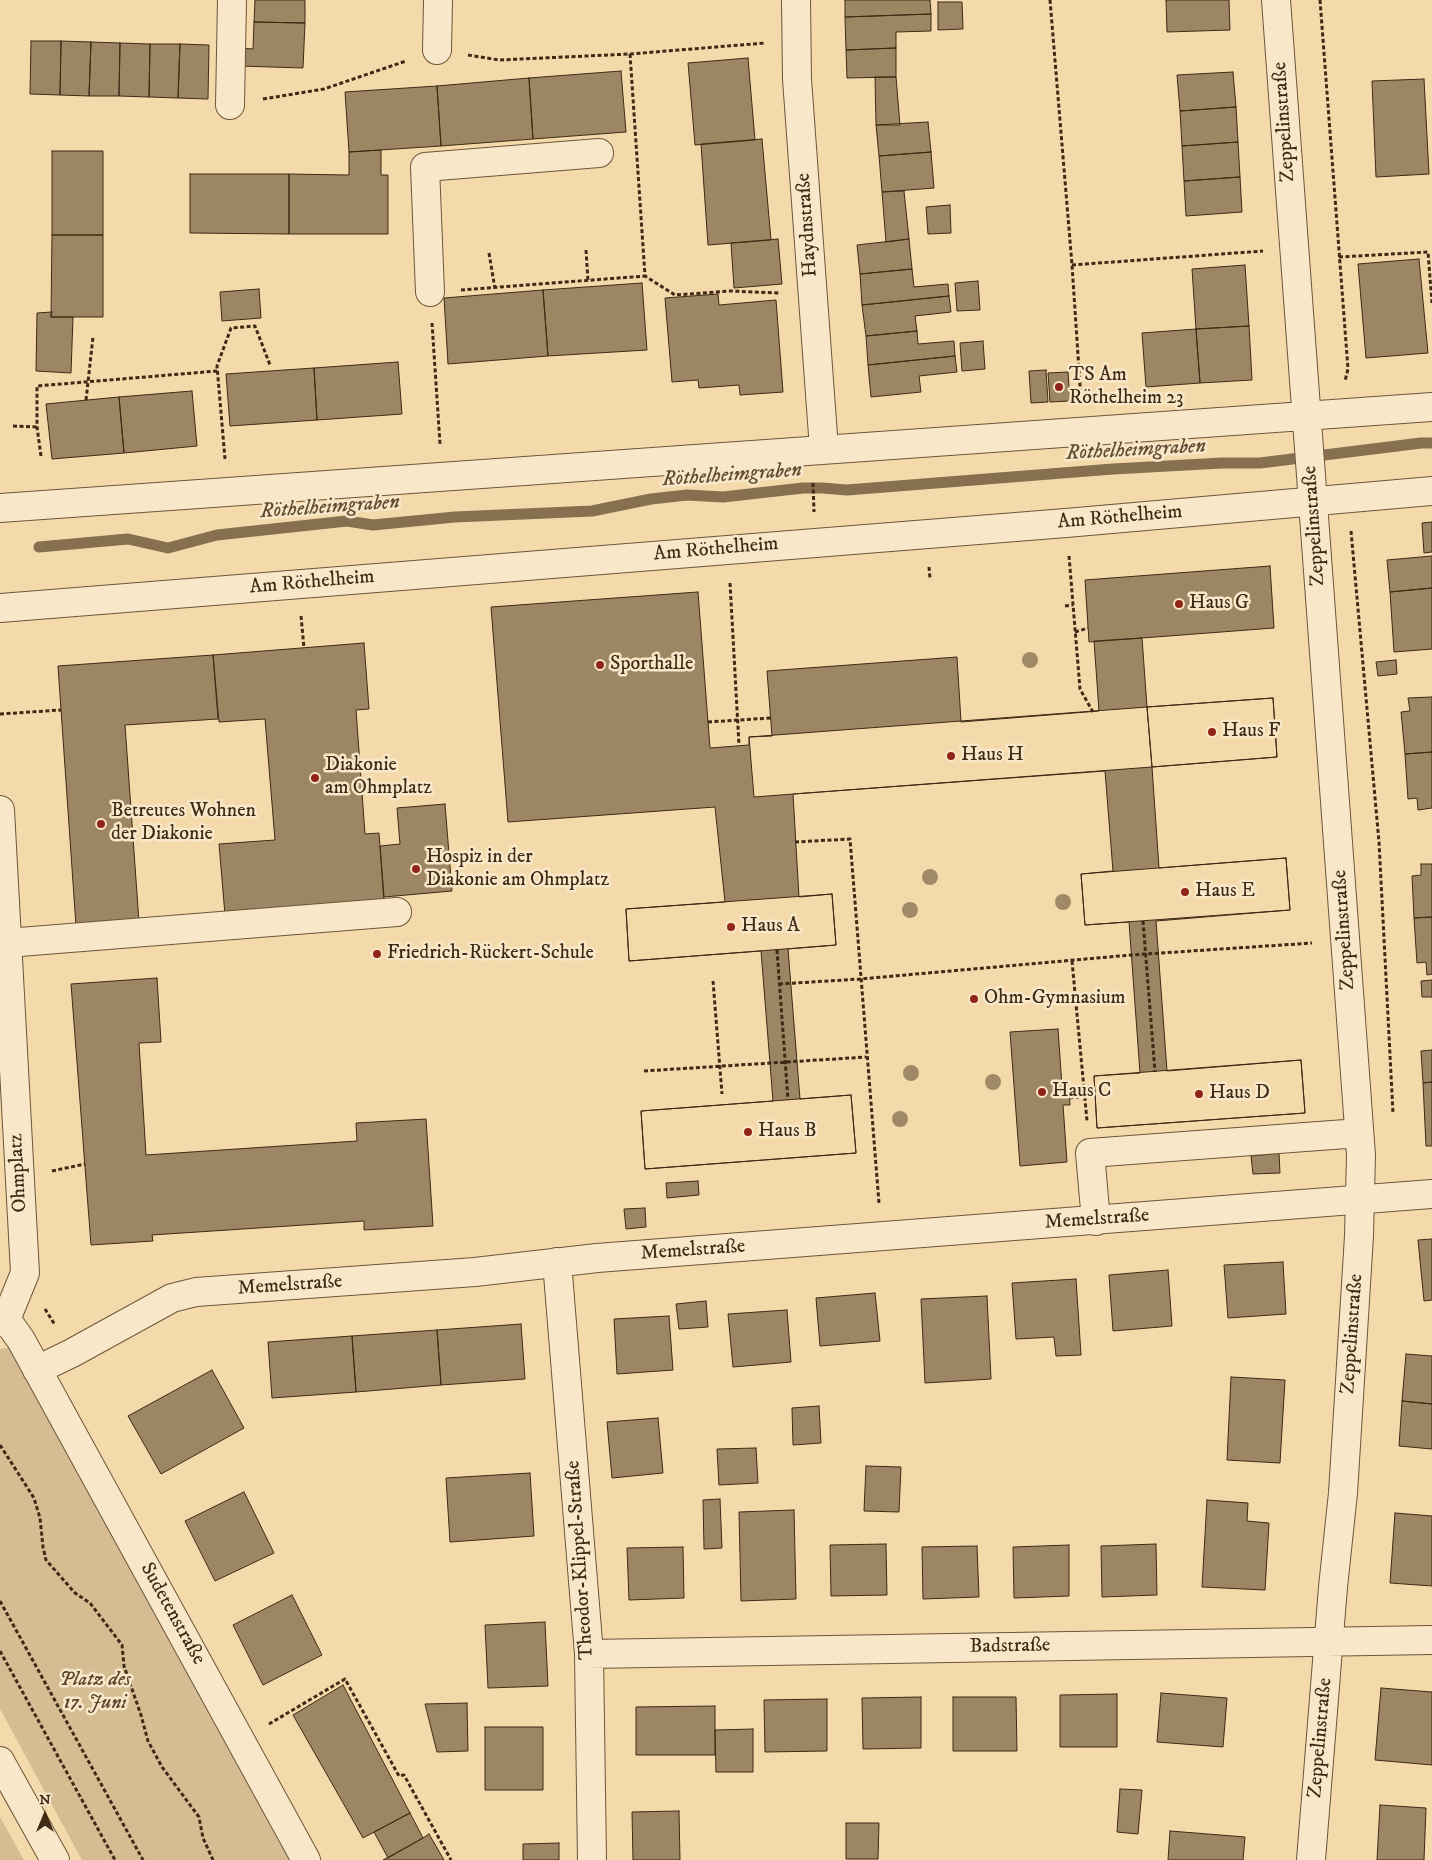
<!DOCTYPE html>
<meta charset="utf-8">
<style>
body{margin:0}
#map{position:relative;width:1432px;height:1860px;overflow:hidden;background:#f4daab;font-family:"IM FELL DW Pica",serif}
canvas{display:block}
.north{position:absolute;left:20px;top:1790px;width:50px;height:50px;-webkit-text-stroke:4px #f8e7c8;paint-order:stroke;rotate:0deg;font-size:14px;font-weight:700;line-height:20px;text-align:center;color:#3e2a15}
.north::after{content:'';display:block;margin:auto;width:18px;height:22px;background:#3e2a15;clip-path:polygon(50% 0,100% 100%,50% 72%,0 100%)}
</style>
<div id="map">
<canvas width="1432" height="1860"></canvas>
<div class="north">N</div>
</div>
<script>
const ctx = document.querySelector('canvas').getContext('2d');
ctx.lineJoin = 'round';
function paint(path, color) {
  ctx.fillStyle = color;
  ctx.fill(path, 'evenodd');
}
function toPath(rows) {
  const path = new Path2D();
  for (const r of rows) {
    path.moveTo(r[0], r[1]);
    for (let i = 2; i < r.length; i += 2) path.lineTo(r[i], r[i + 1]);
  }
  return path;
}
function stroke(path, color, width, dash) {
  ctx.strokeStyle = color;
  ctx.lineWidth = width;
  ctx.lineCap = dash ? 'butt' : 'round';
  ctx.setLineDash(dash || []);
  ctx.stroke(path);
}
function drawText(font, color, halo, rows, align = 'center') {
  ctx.font = font + ' "IM FELL DW Pica",serif';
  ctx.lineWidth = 5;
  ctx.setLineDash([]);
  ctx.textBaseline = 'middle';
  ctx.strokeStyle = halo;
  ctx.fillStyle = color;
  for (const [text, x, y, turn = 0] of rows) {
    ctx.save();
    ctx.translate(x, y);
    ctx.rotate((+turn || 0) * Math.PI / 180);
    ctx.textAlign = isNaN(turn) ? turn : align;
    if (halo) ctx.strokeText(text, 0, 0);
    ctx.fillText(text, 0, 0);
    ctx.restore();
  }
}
const green = toPath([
 [12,1347,46,1413,289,1860,82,1860,0,1709,0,1349],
 [0,1817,24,1860,0,1860]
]);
const stream = toPath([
 [39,547,128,539,168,548,217,535,347,521,373,525,455,517,592,511,651,499,687,495,723,497,803,488,822,488,847,490,1113,469,1222,463,1260,463,1421,443,1432,443]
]);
const building = toPath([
 [255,0,305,0,305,23,254,22,255,0],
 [845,0,930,0,931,14,845,17,845,0],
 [1166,0,1229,0,1230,30,1167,32,1166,0],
 [938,2,962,2,963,29,938,30,938,2],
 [931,14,931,31,896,32,896,48,846,50,845,17,931,14],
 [254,22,305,23,303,68,239,66,239,48,253,49,254,22],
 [31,41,61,41,60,95,30,94,31,41],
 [61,41,91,42,89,96,60,95,61,41],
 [91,42,120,43,119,96,89,96,91,42],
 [120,43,150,44,149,97,119,96,120,43],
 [150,44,180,44,178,98,149,97,150,44],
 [180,44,209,45,208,99,178,98,180,44],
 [896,48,896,77,847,78,846,50,896,48],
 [748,58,755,140,695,145,688,63,748,58],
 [621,71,626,132,533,139,529,78,621,71],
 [1233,72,1236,107,1180,111,1177,75,1233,72],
 [875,77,896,77,900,125,876,125,875,77],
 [529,78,533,139,441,146,437,86,529,78],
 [1424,79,1429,174,1376,177,1372,81,1424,79],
 [437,86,441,146,349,152,345,92,437,86],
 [1236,107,1238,142,1182,146,1180,111,1236,107],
 [928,122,931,152,879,156,876,125,928,122],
 [762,139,771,240,708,245,701,144,762,139],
 [1238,142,1240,177,1184,181,1182,146,1238,142],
 [381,150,381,175,388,175,388,234,289,234,289,174,349,175,349,152,381,150],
 [52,151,103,151,103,235,52,235,52,151],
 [931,152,934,188,882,192,879,156,931,152],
 [190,174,289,174,289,234,190,233,190,174],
 [1240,177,1242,212,1186,216,1184,181,1240,177],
 [904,191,909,239,886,242,882,192,904,191],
 [950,205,951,233,928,234,926,207,950,205],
 [52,235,103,235,103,317,51,317,52,235],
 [778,239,782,284,734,288,731,243,778,239],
 [909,239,912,269,860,274,857,245,909,239],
 [1419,259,1428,353,1366,358,1358,264,1419,259],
 [1245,265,1249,326,1196,329,1192,269,1245,265],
 [912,269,914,287,948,284,949,296,862,305,860,274,912,269],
 [978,281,980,310,957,311,955,283,978,281],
 [642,283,647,350,548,356,543,290,642,283],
 [259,289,261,318,222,321,220,292,259,289],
 [543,290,548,356,448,364,444,298,543,290],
 [718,294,719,305,776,300,783,392,740,395,739,385,699,388,698,380,672,382,665,298,718,294],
 [949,296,951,312,915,316,917,331,866,336,862,305,949,296],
 [52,312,51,317,73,317,71,373,36,371,37,313,52,312],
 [1249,326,1252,380,1200,383,1196,329,1249,326],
 [1196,329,1200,383,1146,387,1142,333,1196,329],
 [917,331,918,344,954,341,955,356,868,365,866,336,917,331],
 [983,341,985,369,962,371,960,343,983,341],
 [955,356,957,372,919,376,921,392,871,397,868,365,955,356],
 [398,362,402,414,317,420,314,368,398,362],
 [314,368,317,420,230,426,226,374,314,368],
 [1046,370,1048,402,1031,403,1029,371,1046,370],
 [1068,372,1070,401,1050,402,1048,373,1068,372],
 [192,391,197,446,124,453,119,397,192,391],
 [119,397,124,453,52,459,46,404,119,397],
 [1432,522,1432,552,1424,553,1422,523,1432,522],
 [1432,556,1432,588,1390,592,1387,560,1432,556],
 [1270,566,1274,628,1089,642,1085,580,1270,566],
 [1432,588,1432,649,1394,652,1390,592,1432,588],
 [698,592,710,748,749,745,749,737,772,736,767,671,957,657,961,722,1099,711,1094,641,1142,638,1147,707,1273,698,1277,757,1152,767,1159,868,1286,858,1290,910,1156,921,1167,1071,1301,1060,1305,1113,1097,1128,1094,1076,1140,1073,1129,922,1085,925,1081,874,1113,871,1105,771,793,794,799,897,832,894,836,945,788,949,800,1099,851,1095,856,1153,645,1169,641,1111,773,1101,761,951,629,961,626,909,725,902,715,807,508,822,491,607,698,592],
 [364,643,369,709,356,710,365,834,379,833,384,902,225,915,219,844,275,840,265,719,219,722,213,655,364,643],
 [213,655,218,719,125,725,139,922,76,926,58,666,213,655],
 [1396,660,1397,674,1378,676,1376,662,1396,660],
 [1432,697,1432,752,1405,754,1401,712,1410,711,1408,698,1432,697],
 [1273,698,1277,757,1152,767,1147,707,1273,698],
 [1147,707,1152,767,754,797,749,737,1147,707],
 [1432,752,1432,808,1418,810,1417,798,1408,799,1405,754,1432,752],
 [445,804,452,891,384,897,380,846,400,844,397,808,445,804],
 [1286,858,1290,910,1085,925,1081,874,1286,858],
 [1421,864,1432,864,1432,917,1414,918,1412,876,1421,875,1421,864],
 [832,894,836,945,629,961,626,909,832,894],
 [1432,917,1432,974,1427,975,1426,962,1417,963,1414,918,1432,917],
 [157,978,161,1042,139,1043,146,1155,357,1141,356,1123,426,1119,433,1226,364,1230,364,1221,152,1235,153,1241,91,1245,71,984,157,978],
 [1432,980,1432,997,1422,997,1421,981,1432,980],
 [1058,1029,1062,1086,1069,1086,1070,1105,1063,1105,1067,1162,1020,1166,1010,1032,1058,1029],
 [1432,1050,1432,1082,1423,1083,1421,1051,1432,1050],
 [1301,1060,1305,1113,1097,1128,1094,1076,1301,1060],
 [1432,1082,1432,1146,1426,1146,1423,1083,1432,1082],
 [851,1095,856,1153,645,1169,641,1111,851,1095],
 [1279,1153,1280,1173,1253,1174,1251,1156,1279,1153],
 [698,1181,699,1195,667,1198,666,1183,698,1181],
 [645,1208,646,1227,626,1229,624,1209,645,1208],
 [1432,1239,1432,1300,1424,1301,1418,1240,1432,1239],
 [1283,1262,1286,1314,1228,1318,1224,1265,1283,1262],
 [1168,1270,1172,1326,1113,1331,1109,1275,1168,1270],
 [1076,1279,1081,1355,1056,1356,1054,1337,1016,1339,1012,1283,1076,1279],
 [875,1293,880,1341,820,1346,816,1298,875,1293],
 [987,1296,991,1379,925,1383,921,1299,987,1296],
 [706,1301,708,1327,679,1329,676,1304,706,1301],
 [787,1310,791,1362,733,1367,728,1314,787,1310],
 [669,1316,673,1370,617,1374,614,1319,669,1316],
 [521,1324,525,1379,441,1385,437,1330,521,1324],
 [437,1330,441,1385,356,1392,352,1336,437,1330],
 [352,1336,356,1392,272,1398,268,1342,352,1336],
 [1406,1354,1432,1356,1432,1404,1402,1401,1406,1354],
 [212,1370,244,1428,161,1474,128,1416,212,1370],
 [1231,1377,1285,1380,1280,1463,1227,1460,1231,1377],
 [1402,1401,1432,1404,1432,1449,1399,1446,1402,1401],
 [819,1406,821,1443,793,1445,792,1408,819,1406],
 [658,1418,663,1473,612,1478,607,1422,658,1418],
 [756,1448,758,1483,719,1485,717,1449,756,1448],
 [866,1466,901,1467,899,1512,864,1511,866,1466],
 [530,1473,534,1536,450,1542,446,1478,530,1473],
 [244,1492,274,1553,215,1581,185,1521,244,1492],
 [720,1499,722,1548,704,1549,703,1500,720,1499],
 [1207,1500,1248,1503,1247,1521,1269,1523,1265,1590,1202,1587,1207,1500],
 [794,1510,796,1599,741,1601,739,1512,794,1510],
 [1395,1513,1432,1516,1432,1586,1390,1583,1395,1513],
 [886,1544,887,1595,831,1596,830,1545,886,1544],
 [1156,1544,1157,1595,1102,1597,1101,1546,1156,1544],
 [1069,1545,1069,1596,1014,1598,1013,1547,1069,1545],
 [977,1546,979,1597,923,1599,922,1547,977,1546],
 [683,1547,684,1598,629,1600,627,1548,683,1547],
 [292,1595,322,1655,263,1685,233,1625,292,1595],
 [545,1622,548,1686,488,1688,485,1625,545,1622],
 [343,1685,410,1813,363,1838,293,1715,343,1685],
 [1381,1688,1432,1692,1432,1765,1375,1760,1381,1688],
 [1161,1693,1227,1698,1223,1747,1157,1742,1161,1693],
 [1117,1694,1117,1747,1060,1747,1060,1695,1117,1694],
 [921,1697,921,1748,863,1749,862,1698,921,1697],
 [953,1697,1016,1697,1017,1751,953,1751,953,1697],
 [827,1699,827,1751,765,1752,764,1700,827,1699],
 [467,1703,468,1751,437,1752,425,1704,467,1703],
 [715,1706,715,1755,636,1755,636,1707,715,1706],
 [485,1727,543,1727,543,1790,485,1790,485,1727],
 [753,1729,753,1772,716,1772,715,1730,753,1729],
 [1120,1789,1142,1790,1138,1834,1117,1832,1120,1789],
 [1380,1805,1426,1808,1424,1860,1377,1860,1380,1805],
 [679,1811,680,1860,633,1860,632,1812,679,1811],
 [410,1813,423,1838,388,1858,374,1832,410,1813],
 [846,1823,879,1823,878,1859,846,1859,846,1823],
 [1170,1831,1245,1837,1243,1860,1168,1860,1170,1831],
 [429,1834,444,1860,383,1860,423,1838,429,1834],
 [559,1843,559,1860,523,1860,523,1844,559,1843]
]);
const path = toPath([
 [1050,0,1072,265,1081,400],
 [1320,0,1348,369,1345,381],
 [630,54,645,276,675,295,730,291,780,293],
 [468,55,499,60,630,54,765,43],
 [263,99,324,89,406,61],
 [586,250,588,281],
 [489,253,495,289],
 [1339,257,1428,252,1432,303],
 [1072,265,1263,251],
 [461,290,645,276],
 [432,323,440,444],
 [86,400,93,337],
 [13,426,37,427],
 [41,456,37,427,37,386,217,371],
 [225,459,217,366,231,328,255,326,270,365],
 [813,483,814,512],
 [1351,531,1379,842,1393,1113],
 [1069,556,1080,689,1093,712],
 [929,567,930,579],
 [730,583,739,745],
 [1065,606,1073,605],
 [301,616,304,648],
 [1075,632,1088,628],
 [0,714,61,710],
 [708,722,771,718],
 [795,842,850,839,879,1203],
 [1143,921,1155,1072],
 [777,950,788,1100],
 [1072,961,1087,1121],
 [713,981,722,1094],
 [779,984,860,979,1131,955,1312,943],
 [644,1071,866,1057],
 [1069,1098,1085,1096],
 [52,1171,85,1164],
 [45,1309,55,1325],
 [0,1445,34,1498,40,1518,43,1547,46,1560,75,1593,90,1603,122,1645,124,1666,141,1715,148,1741,162,1767,199,1817,203,1838,213,1860],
 [0,1601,143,1860],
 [0,1651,115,1860],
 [269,1724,345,1679,399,1776,404,1775,451,1860]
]);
const minor = toPath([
 [796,0,797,79,824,449],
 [1276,0,1361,1155,1359,1236,1343,1493,1333,1587,1311,1860],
 [437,50,438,0],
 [230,105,232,0],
 [430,292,425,167,599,153],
 [0,508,1432,407],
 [0,608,1066,523,1432,491],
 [0,810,25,1273,5,1322],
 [7,943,397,912],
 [1096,1221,1090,1153,1359,1133],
 [557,1262,589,1654,592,1860],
 [0,1320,11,1326,21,1340,306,1860],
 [37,1370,72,1353,172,1298,196,1292,475,1272,597,1258,1432,1194],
 [589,1654,1432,1640],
 [0,1761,55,1860]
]);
const trees = [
 [1030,660],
 [930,877],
 [1063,902],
 [910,910],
 [911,1073],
 [993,1082],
 [900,1119]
];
const markers = [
 [1059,387,5,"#8f2418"],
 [1179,604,5,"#8f2418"],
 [600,665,5,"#8f2418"],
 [1212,732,5,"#8f2418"],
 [951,756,5,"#8f2418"],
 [315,778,5,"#8f2418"],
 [101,824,5,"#8f2418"],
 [416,869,5,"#8f2418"],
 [1185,892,5,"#8f2418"],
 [731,927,5,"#8f2418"],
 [377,954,5,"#8f2418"],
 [974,999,5,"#8f2418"],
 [1042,1092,5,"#8f2418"],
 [1199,1094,5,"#8f2418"],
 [748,1132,5,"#8f2418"]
];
const streetNames = [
 ["Zeppelinstraße",1285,122,-94],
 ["Haydnstraße",808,225,-94],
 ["Am Röthelheim",1120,518,-5],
 ["Zeppelinstraße",1315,526,-94],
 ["Am Röthelheim",716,550,-5],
 ["Am Röthelheim",312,583,-5],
 ["Zeppelinstraße",1345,930,-94],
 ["Ohmplatz",19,1173,-93],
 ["Memelstraße",1097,1220,-4],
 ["Memelstraße",693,1251,-4],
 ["Memelstraße",290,1286,-4],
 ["Zeppelinstraße",1353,1334,-86],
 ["Theodor-Klippel-Straße",581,1560,-94],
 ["Sudetenstraße",172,1614,61],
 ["Badstraße",1010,1647,-1],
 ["Zeppelinstraße",1321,1738,-85]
];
const poiNames = [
 ["TS Am",1069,376],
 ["Röthelheim 23",1069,399],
 ["Haus G",1189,604],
 ["Sporthalle",610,665],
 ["Haus F",1222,732],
 ["Haus H",961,756],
 ["Diakonie",325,766],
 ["am Ohmplatz",325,789],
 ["Betreutes Wohnen",111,812],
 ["der Diakonie",111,835],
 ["Hospiz in der",426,858],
 ["Diakonie am Ohmplatz",426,881],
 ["Haus E",1195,892],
 ["Haus A",741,927],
 ["Friedrich-Rückert-Schule",387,954],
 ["Ohm-Gymnasium",984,999],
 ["Haus C",1052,1092],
 ["Haus D",1209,1094],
 ["Haus B",758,1132]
];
const parkNames = [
 ["Platz des",95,1681],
 ["17. Juni",95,1704]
];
const waterNames = [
 ["Röthelheimgraben",1136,451,-3],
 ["Röthelheimgraben",732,476,-4],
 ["Röthelheimgraben",330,508,-4]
];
paint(green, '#d5bc92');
stroke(stream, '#867050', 11);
paint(building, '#9d8663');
stroke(building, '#3e2a15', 1);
stroke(minor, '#6c563a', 30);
stroke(path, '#3e2a15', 3, [4, 2.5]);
stroke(minor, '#f8e7c8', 28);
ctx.fillStyle = '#a08966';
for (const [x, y] of trees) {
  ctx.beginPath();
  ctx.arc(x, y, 8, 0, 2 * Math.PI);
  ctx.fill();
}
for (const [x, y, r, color] of markers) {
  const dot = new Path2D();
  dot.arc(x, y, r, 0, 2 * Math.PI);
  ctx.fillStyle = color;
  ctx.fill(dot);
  stroke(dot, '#f8e7c8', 2);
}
drawText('20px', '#3e2a15', '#f8e7c8', streetNames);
drawText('20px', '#3e2a15', '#f8e7c8', poiNames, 'left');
drawText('italic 20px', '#5c472e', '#f8e7c8', parkNames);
drawText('italic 21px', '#624d33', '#f8e7c8', waterNames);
</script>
